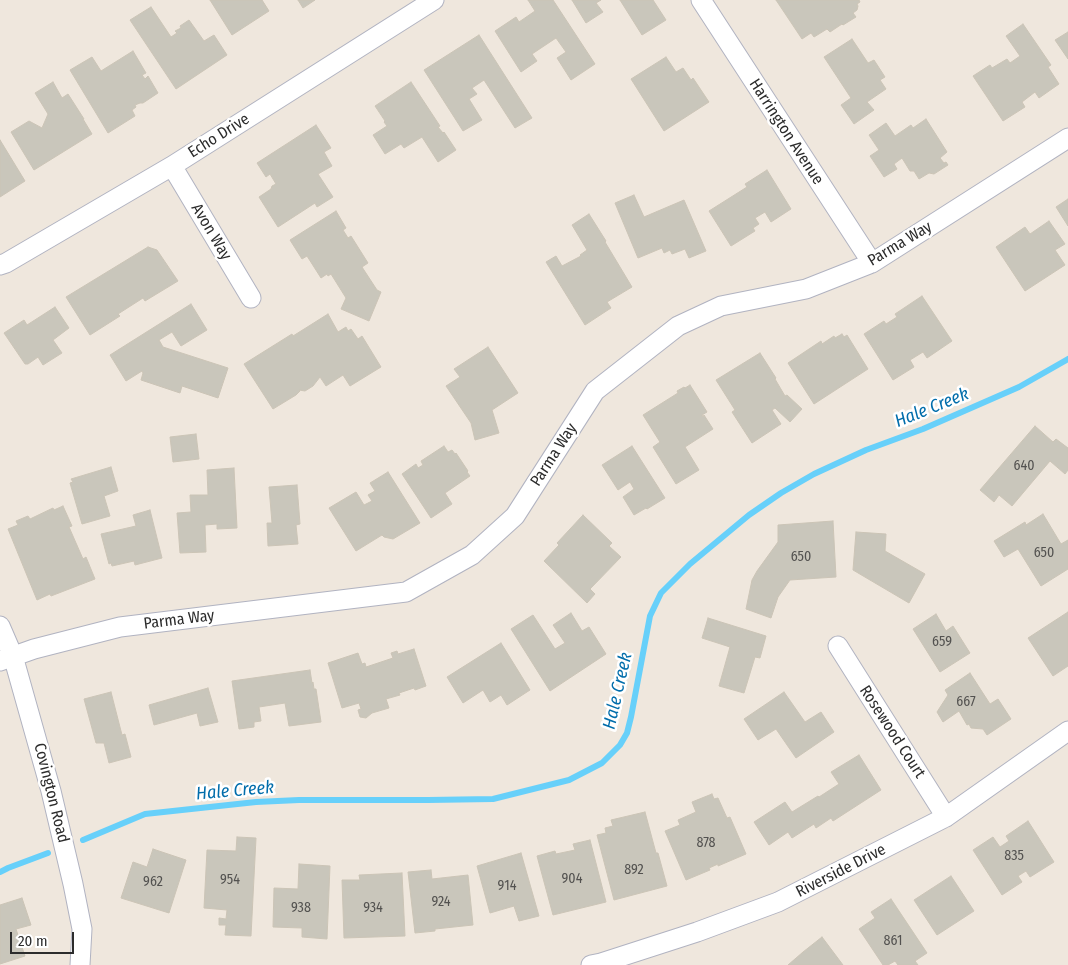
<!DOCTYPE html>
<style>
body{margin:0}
#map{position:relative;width:1068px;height:965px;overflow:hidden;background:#efe7dd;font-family:"Fira Sans Condensed",sans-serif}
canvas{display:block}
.scale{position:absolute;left:10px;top:932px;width:64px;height:22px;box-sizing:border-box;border:2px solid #2c2c2c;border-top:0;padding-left:6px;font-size:15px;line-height:18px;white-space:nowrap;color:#2c2c2c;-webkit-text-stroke:4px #fff;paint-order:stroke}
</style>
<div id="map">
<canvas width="1068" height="965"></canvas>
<div class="scale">20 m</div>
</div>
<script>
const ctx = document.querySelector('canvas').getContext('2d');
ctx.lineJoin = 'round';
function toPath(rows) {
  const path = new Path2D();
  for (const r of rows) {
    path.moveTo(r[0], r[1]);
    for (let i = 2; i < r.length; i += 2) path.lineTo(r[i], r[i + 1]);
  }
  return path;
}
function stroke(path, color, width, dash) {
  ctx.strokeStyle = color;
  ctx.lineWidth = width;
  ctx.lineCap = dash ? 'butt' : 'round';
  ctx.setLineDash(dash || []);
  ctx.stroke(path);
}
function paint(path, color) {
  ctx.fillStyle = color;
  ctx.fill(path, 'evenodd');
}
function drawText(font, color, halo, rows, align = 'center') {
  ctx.font = font + ' "Fira Sans Condensed",sans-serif';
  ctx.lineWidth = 5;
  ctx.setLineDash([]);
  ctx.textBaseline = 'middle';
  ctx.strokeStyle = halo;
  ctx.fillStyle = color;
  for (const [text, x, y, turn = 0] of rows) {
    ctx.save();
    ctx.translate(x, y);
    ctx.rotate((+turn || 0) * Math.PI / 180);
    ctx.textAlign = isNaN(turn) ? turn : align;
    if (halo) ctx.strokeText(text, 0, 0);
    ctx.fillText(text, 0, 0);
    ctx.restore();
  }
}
const stream = toPath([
 [83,840,145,814,256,802,299,800,428,800,493,799,569,780,602,763,620,745,627,733,631,717,650,616,661,593,690,564,749,515,781,493,814,474,866,450,923,429,1019,387,1068,359],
 [0,872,8,868,48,853]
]);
const building = toPath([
 [210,0,262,0,269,11,232,35,210,0],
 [298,0,315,0,303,8,298,0],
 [528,0,553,0,595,64,571,80,557,58,566,52,556,38,532,54,537,61,521,72,495,31,516,17,519,22,535,11,528,0],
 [572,0,601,0,596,3,603,12,586,23,572,0],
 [620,0,653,0,666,20,642,35,620,0],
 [776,0,859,0,860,2,857,4,858,6,857,10,853,13,856,17,843,25,842,24,830,32,827,29,814,37,811,33,802,39,776,0],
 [151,7,171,37,177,33,175,31,181,28,180,26,189,20,204,41,214,35,227,55,176,89,130,20,151,7],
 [1023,24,1051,65,1048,67,1059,84,1039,98,1035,92,1022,102,1025,107,1003,121,973,76,990,65,992,68,1007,59,1010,63,1020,56,1006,36,1023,24],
 [1068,32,1068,59,1055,40,1068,32],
 [479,35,532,118,515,128,484,80,472,88,477,94,469,99,482,120,463,131,424,70,479,35],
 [852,39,868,63,874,60,885,77,880,80,886,89,867,102,874,110,854,124,841,105,851,98,824,57,852,39],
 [133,51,146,73,142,75,145,79,148,76,158,93,143,103,140,103,135,105,136,107,132,110,135,116,108,133,70,70,92,57,101,71,133,51],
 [666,57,676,72,683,68,691,80,693,78,709,102,664,131,631,79,666,57],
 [53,82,62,98,68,94,84,119,83,119,92,134,34,170,11,132,29,121,42,128,48,114,35,93,53,82],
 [411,82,440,126,438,127,443,133,444,132,456,150,438,162,422,137,404,148,401,144,385,154,373,135,387,126,384,122,385,121,375,106,411,82],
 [926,119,947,152,940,158,944,163,946,162,948,165,934,174,929,173,919,179,914,171,910,171,902,158,894,164,897,169,884,177,870,156,879,150,869,135,886,123,895,136,911,125,913,128,926,119],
 [316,125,331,148,324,152,332,166,318,174,333,197,317,207,315,203,278,227,259,197,271,189,272,186,276,184,270,174,266,177,257,163,316,125],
 [0,140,25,181,0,197,0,140],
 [767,170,791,209,771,222,765,212,755,218,759,224,753,228,755,231,731,246,709,211,747,187,745,184,767,170],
 [634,195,644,217,684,200,706,251,689,258,685,249,672,254,670,250,664,253,662,248,638,258,615,203,634,195],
 [1068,199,1068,226,1056,207,1068,199],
 [336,211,346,228,343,230,348,238,351,236,368,263,362,267,377,290,381,292,369,321,341,309,346,298,331,274,328,276,327,274,321,278,307,256,302,259,290,240,336,211],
 [589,214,606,241,605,242,632,287,607,302,611,308,585,325,546,262,556,256,562,266,581,256,580,255,587,250,572,225,589,214],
 [1049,221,1065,244,1055,250,1065,265,1025,291,996,247,1025,227,1030,234,1049,221],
 [148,247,157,250,178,281,145,301,143,298,118,314,120,316,90,335,66,297,148,247],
 [922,296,952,341,927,358,923,352,910,360,914,367,893,380,864,334,884,321,886,324,897,317,895,314,922,296],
 [191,304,207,330,181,346,172,332,159,340,163,347,228,368,218,398,182,386,180,393,141,380,143,373,142,371,126,381,110,355,191,304],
 [55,307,69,328,53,340,62,353,43,365,38,357,28,364,25,364,4,333,24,320,27,325,55,307],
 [328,314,338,332,346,327,348,331,351,329,358,339,362,336,381,367,350,386,343,375,326,386,320,377,313,386,305,391,299,390,300,391,296,395,273,409,244,364,292,334,293,336,328,314],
 [842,334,844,337,847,335,868,369,814,404,788,363,821,341,822,344,834,336,835,338,842,334],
 [488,347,518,393,492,410,499,433,475,440,471,423,446,386,460,377,454,369,488,347],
 [760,353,776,378,775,379,785,396,787,395,802,409,790,422,775,408,772,410,781,424,752,443,732,412,735,410,716,380,760,353],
 [690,385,707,412,702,415,703,417,704,415,713,429,685,447,699,470,676,484,653,447,660,442,643,415,678,393,677,391,684,387,685,388,690,385],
 [1035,426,1053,442,1056,439,1068,448,1068,470,1065,474,1050,461,1012,506,999,495,994,502,980,490,1035,426],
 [196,434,199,459,173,462,170,437,196,434],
 [444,446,448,452,452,450,455,454,456,453,468,471,467,472,470,476,445,493,452,504,431,518,402,474,416,464,418,468,423,465,421,461,444,446],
 [632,446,665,498,647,509,646,508,634,515,623,497,634,489,630,482,618,490,602,465,632,446],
 [111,467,118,491,104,496,110,516,82,524,70,483,73,482,71,479,111,467],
 [234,468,237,528,217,529,217,524,205,525,206,552,180,553,177,513,191,512,190,495,208,495,207,470,234,468],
 [388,472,420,523,393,539,384,537,382,535,356,551,329,508,356,492,364,505,372,501,368,495,375,491,370,483,388,472],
 [297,485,300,524,296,525,298,544,268,546,267,523,272,523,269,487,297,485],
 [63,506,72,526,69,527,83,559,86,557,95,579,51,596,50,594,37,600,8,529,18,525,16,521,28,516,30,519,53,508,54,510,63,506],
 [150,510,162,558,135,565,134,561,112,566,111,563,109,564,101,534,136,526,133,515,150,510],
 [1043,514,1061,544,1068,540,1068,569,1041,586,1018,549,1004,557,994,541,1025,522,1026,525,1043,514],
 [583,515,612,543,609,546,621,557,590,589,595,594,587,603,544,561,559,545,557,543,583,515],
 [833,521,836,577,790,580,778,597,771,618,746,609,752,580,757,571,778,542,778,525,833,521],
 [856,532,886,534,885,551,925,574,909,603,853,570,856,532],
 [1068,612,1068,666,1053,676,1028,638,1068,612],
 [571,613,582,631,589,627,606,654,550,691,511,629,533,615,555,649,565,643,553,625,571,613],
 [936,614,946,631,953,626,970,653,940,672,913,629,936,614],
 [708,618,766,636,760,658,755,657,744,693,719,686,730,647,702,638,708,618],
 [501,643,530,690,507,705,501,695,490,702,483,690,463,703,447,677,501,643],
 [414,649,426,686,415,690,414,688,399,693,400,695,386,699,389,708,372,713,366,718,360,717,358,710,361,709,359,703,342,708,328,663,358,653,362,664,365,663,366,667,393,658,391,653,397,651,398,654,414,649],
 [310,670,312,683,313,682,314,689,316,689,321,722,289,726,285,703,259,707,261,721,254,722,254,727,239,729,232,681,310,670],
 [970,673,990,704,998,699,1011,719,987,735,983,729,971,728,969,724,967,725,959,711,943,722,937,712,948,695,945,690,970,673],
 [208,688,218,722,200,726,197,713,154,725,149,705,208,688],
 [111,692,122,735,125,734,131,757,109,763,104,743,96,743,84,699,111,692],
 [784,692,805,722,821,712,834,732,796,758,776,729,758,740,744,719,784,692],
 [859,755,881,790,833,821,831,818,816,828,814,824,792,838,788,832,769,845,754,822,785,802,792,812,818,796,819,797,839,784,831,772,859,755],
 [712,794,714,799,718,798,727,818,730,817,746,854,718,866,718,864,709,868,710,870,686,880,665,831,680,825,678,820,696,812,692,802,712,794],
 [645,812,656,853,658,853,667,886,614,900,597,835,606,833,605,828,613,826,611,820,645,812],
 [1028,821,1054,862,1030,877,1026,871,1018,876,1022,882,1002,895,973,850,993,837,1000,847,1009,841,1006,836,1028,821],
 [237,837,256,838,251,936,225,935,226,925,219,925,219,918,226,919,227,910,204,908,207,850,236,851,237,837],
 [590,840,606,902,553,915,537,856,555,851,556,854,575,850,573,844,590,840],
 [153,849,186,860,169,913,121,898,133,862,147,867,153,849],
 [521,853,539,916,519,921,514,906,490,913,477,866,521,853],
 [299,864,330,866,327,939,302,937,302,928,273,927,274,888,298,889,299,864],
 [431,870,432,879,468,875,473,925,435,929,435,931,415,933,408,872,431,870],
 [402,873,405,936,344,938,342,880,360,880,359,875,402,873],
 [951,876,974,911,937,935,914,900,951,876],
 [22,898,31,925,16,929,25,956,0,964,0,905,22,898],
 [891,899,927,953,915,961,918,965,898,965,895,961,888,965,883,965,859,929,875,918,871,912,891,899],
 [822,937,843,965,788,965,803,952,822,937]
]);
const street = toPath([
 [701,0,872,263],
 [172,166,251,298],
 [0,265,6,263,172,166,434,0],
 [0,626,13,656,51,791,73,884,82,929,80,965],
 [838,646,946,817],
 [0,661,34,649,120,627,406,592,472,555,515,516,595,391,678,326,721,306,806,289,872,263,1068,138],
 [591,965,601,963,697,932,778,902,946,817,1068,731]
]);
const numberNames = [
 ["640",1024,466],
 ["650",1044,553],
 ["650",801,557],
 ["659",942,642],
 ["667",966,702],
 ["878",706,843],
 ["835",1014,856],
 ["892",634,870],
 ["904",572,879],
 ["954",230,880],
 ["962",153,882],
 ["914",507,886],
 ["924",441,902],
 ["938",301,908],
 ["934",373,908],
 ["861",893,941]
];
const streetNames = [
 ["Harrington Avenue",786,132,57],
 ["Echo Drive",219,136,-32],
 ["Avon Way",211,232,59],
 ["Parma Way",900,244,-31],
 ["Parma Way",554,455,-57],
 ["Parma Way",179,620,-7],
 ["Rosewood Court",892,732,57],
 ["Covington Road",51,793,76],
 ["Riverside Drive",841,871,-27]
];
const waterNames = [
 ["Hale Creek",932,408,-22],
 ["Hale Creek",618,691,-77],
 ["Hale Creek",235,791,-5]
];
stroke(stream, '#67d0fa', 6);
paint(building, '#c9c6bb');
stroke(building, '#cbc4b6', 1);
stroke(street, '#b1b3c1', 21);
stroke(street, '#fff', 19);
drawText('14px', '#535250', null, numberNames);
drawText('16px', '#2c2c2c', '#fff', streetNames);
drawText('italic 18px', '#016dab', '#fff', waterNames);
</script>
